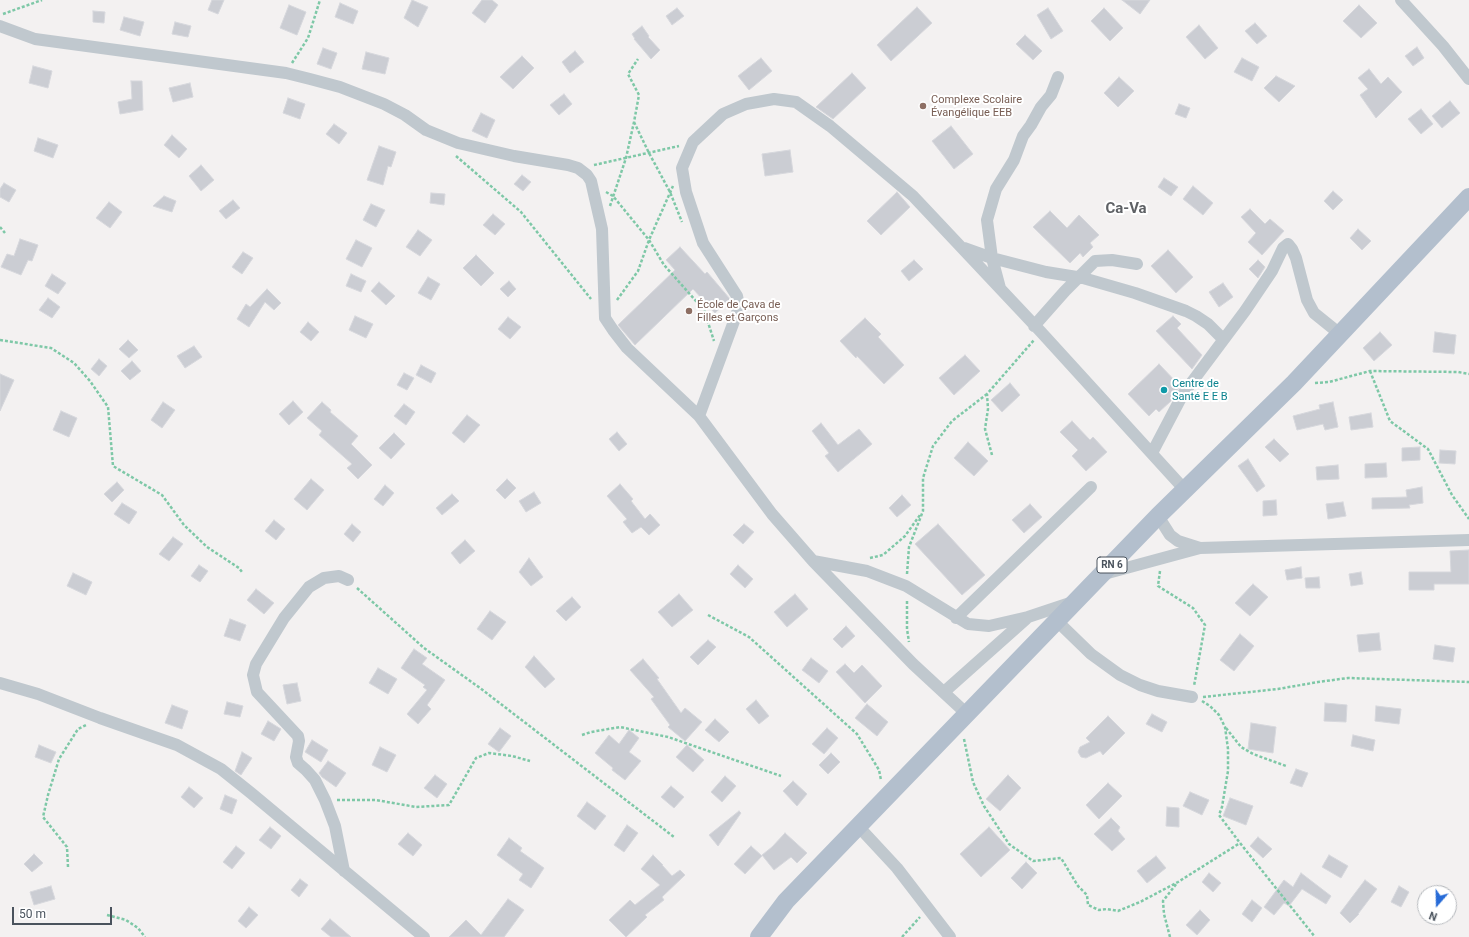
<!DOCTYPE html>
<meta charset="utf-8">
<style>
body{margin:0}
#map{position:relative;width:1469px;height:937px;overflow:hidden;background:#f3f1f1;font-family:Roboto,sans-serif}
canvas{display:block}
.north{position:absolute;left:1417px;top:885px;width:40px;height:40px;box-sizing:border-box;background:#fff;border:1px solid #b7babe;border-radius:50%;rotate:200deg;font-size:11px;font-weight:700;line-height:16px;text-align:center;color:#4a535d}
.north::after{content:'';display:block;margin:auto;width:14px;height:18px;background:#276bd7;clip-path:polygon(50% 0,100% 100%,50% 72%,0 100%)}
.scale{position:absolute;left:12px;top:907px;width:100px;height:18px;box-sizing:border-box;border:2px solid #4a535d;border-top:0;padding-left:5px;font-size:12px;line-height:14px;white-space:nowrap;color:#4a535d;-webkit-text-stroke:3px #fff;paint-order:stroke}
</style>
<div id="map">
<canvas width="1469" height="937"></canvas>
<div class="north">N</div>
<div class="scale">50 m</div>
</div>
<script>
const ctx = document.querySelector('canvas').getContext('2d');
ctx.lineJoin = 'round';
function paint(path, color) {
  ctx.fillStyle = color;
  ctx.fill(path, 'evenodd');
}
function toPath(rows) {
  const path = new Path2D();
  for (const r of rows) {
    path.moveTo(r[0], r[1]);
    for (let i = 2; i < r.length; i += 2) path.lineTo(r[i], r[i + 1]);
  }
  return path;
}
function stroke(path, color, width, dash) {
  ctx.strokeStyle = color;
  ctx.lineWidth = width;
  ctx.lineCap = dash ? 'butt' : 'round';
  ctx.setLineDash(dash || []);
  ctx.stroke(path);
}
function drawText(font, color, halo, rows, align = 'center') {
  ctx.font = font + ' Roboto,sans-serif';
  ctx.lineWidth = 4;
  ctx.setLineDash([]);
  ctx.textBaseline = 'middle';
  ctx.strokeStyle = halo;
  ctx.fillStyle = color;
  for (const [text, x, y, turn = 0] of rows) {
    ctx.save();
    ctx.translate(x, y);
    ctx.rotate((+turn || 0) * Math.PI / 180);
    ctx.textAlign = isNaN(turn) ? turn : align;
    if (halo) ctx.strokeText(text, 0, 0);
    ctx.fillText(text, 0, 0);
    ctx.restore();
  }
}
const building = toPath([
 [212,0,224,0,218,14,208,10,212,0],
 [412,0,428,7,418,27,404,18,412,0],
 [482,0,492,0,498,5,485,23,472,13,482,0],
 [1122,0,1150,0,1140,14,1122,0],
 [340,3,358,11,353,24,335,17,340,3],
 [289,5,306,12,297,35,280,28,289,5],
 [1359,5,1377,23,1361,38,1343,21,1359,5],
 [917,7,932,23,891,61,877,45,917,7],
 [677,8,684,16,672,25,666,16,677,8],
 [1048,8,1063,31,1051,39,1037,15,1048,8],
 [1104,8,1123,28,1110,41,1091,21,1104,8],
 [93,11,105,12,104,23,93,22,93,11],
 [124,17,144,22,140,36,120,30,124,17],
 [175,22,191,26,188,37,172,34,175,22],
 [1255,23,1267,36,1257,44,1245,31,1255,23],
 [1199,25,1218,48,1205,59,1186,37,1199,25],
 [642,26,649,36,648,37,660,50,651,59,634,39,635,39,632,34,642,26],
 [1025,35,1042,51,1033,60,1016,44,1025,35],
 [1417,47,1424,58,1413,66,1405,56,1417,47],
 [323,48,337,53,331,69,317,64,323,48],
 [575,51,584,62,570,73,562,62,575,51],
 [366,52,389,58,385,74,362,69,366,52],
 [522,56,534,68,513,89,500,77,522,56],
 [761,58,772,71,749,90,738,76,761,58],
 [1242,58,1259,67,1252,81,1234,72,1242,58],
 [33,66,52,71,48,88,29,83,33,66],
 [1369,69,1381,84,1388,77,1402,92,1376,118,1360,95,1368,89,1358,78,1369,69],
 [852,73,866,88,833,119,816,107,852,73],
 [1276,76,1295,86,1279,102,1264,88,1276,76],
 [1119,77,1134,91,1118,107,1104,93,1119,77],
 [131,81,142,81,143,110,120,114,118,102,132,99,131,81],
 [190,83,193,97,173,102,169,88,190,83],
 [564,94,572,104,559,115,550,105,564,94],
 [288,98,305,104,300,119,283,113,288,98],
 [1450,101,1460,113,1442,128,1432,116,1450,101],
 [1179,104,1190,108,1186,118,1175,114,1179,104],
 [1421,109,1433,124,1421,134,1408,119,1421,109],
 [481,113,495,120,487,138,472,131,481,113],
 [334,124,347,133,339,144,326,134,334,124],
 [951,126,973,154,954,169,932,141,951,126],
 [172,135,187,149,179,158,164,145,172,135],
 [38,138,58,145,53,158,34,151,38,138],
 [379,146,396,152,391,167,388,166,383,185,367,180,379,146],
 [790,150,793,172,765,176,762,154,790,150],
 [201,165,214,180,201,191,189,176,201,165],
 [522,175,531,182,523,191,514,184,522,175],
 [1164,178,1178,187,1171,196,1158,187,1164,178],
 [4,183,16,190,9,202,0,197,0,189,4,183],
 [1193,186,1213,203,1203,215,1183,199,1193,186],
 [1333,191,1343,200,1333,210,1324,201,1333,191],
 [897,192,910,207,881,235,867,221,897,192],
 [431,193,445,194,444,205,430,203,431,193],
 [164,196,176,201,172,212,153,206,164,196],
 [233,200,240,208,226,219,219,211,233,200],
 [109,202,122,212,110,228,96,218,109,202],
 [371,204,385,210,376,227,363,220,371,204],
 [1250,209,1265,224,1270,219,1284,231,1262,255,1248,242,1256,233,1241,217,1250,209],
 [1050,211,1067,228,1079,215,1099,235,1090,243,1093,247,1083,257,1080,253,1070,263,1033,227,1050,211],
 [493,214,505,224,495,235,483,225,493,214],
 [1358,229,1371,241,1362,250,1350,238,1358,229],
 [418,230,432,240,420,256,406,247,418,230],
 [20,239,38,245,32,261,28,260,21,275,1,267,7,254,14,256,20,239],
 [356,240,372,248,362,267,346,259,356,240],
 [680,247,705,274,707,272,730,299,715,313,693,289,635,345,618,325,675,270,666,260,680,247],
 [1168,250,1193,277,1176,293,1151,266,1168,250],
 [243,252,253,258,242,274,232,267,243,252],
 [476,255,494,273,481,286,463,268,476,255],
 [914,260,923,269,909,281,901,271,914,260],
 [1258,260,1265,267,1258,278,1249,269,1258,260],
 [52,274,66,283,58,294,45,286,52,274],
 [351,274,366,281,361,292,346,286,351,274],
 [428,277,440,284,431,300,418,293,428,277],
 [509,281,516,289,508,297,500,289,509,281],
 [379,282,395,296,386,305,371,291,379,282],
 [1223,283,1233,297,1219,307,1209,292,1223,283],
 [267,289,281,303,274,310,265,302,249,327,237,319,246,304,250,307,267,289],
 [48,298,60,307,52,318,39,310,48,298],
 [355,316,373,324,366,338,349,330,355,316],
 [1173,316,1181,324,1177,328,1202,355,1192,369,1156,331,1173,316],
 [508,317,521,327,510,339,498,329,508,317],
 [865,318,881,334,878,337,904,365,884,384,857,356,856,358,840,341,865,318],
 [308,322,319,332,311,341,300,332,308,322],
 [1380,332,1392,345,1374,361,1363,348,1380,332],
 [1435,332,1456,335,1454,354,1433,352,1435,332],
 [128,340,138,350,129,358,119,349,128,340],
 [194,346,202,357,185,368,177,356,194,346],
 [965,355,980,371,954,395,939,378,965,355],
 [99,359,107,366,99,376,91,369,99,359],
 [132,361,141,371,130,380,121,371,132,361],
 [1159,364,1180,386,1171,401,1159,412,1156,409,1149,416,1128,394,1159,364],
 [421,365,436,373,431,383,416,375,421,365],
 [404,373,414,378,407,390,397,385,404,373],
 [0,374,14,380,0,411,0,374],
 [1010,383,1020,395,1002,412,991,400,1010,383],
 [293,401,303,412,289,425,279,414,293,401],
 [163,402,175,410,162,428,151,420,163,402],
 [322,402,331,410,330,412,358,436,351,444,372,465,358,479,347,468,352,464,319,435,322,431,307,418,322,402],
 [1333,402,1338,427,1325,430,1323,424,1297,430,1293,416,1320,409,1319,405,1333,402],
 [404,404,415,412,406,425,394,416,404,404],
 [61,411,77,418,69,437,53,430,61,411],
 [1371,413,1373,427,1351,430,1349,417,1371,413],
 [467,415,480,425,464,443,452,433,467,415],
 [1072,421,1090,440,1093,437,1107,452,1086,471,1072,456,1078,450,1060,432,1072,421],
 [821,423,838,445,859,429,872,444,838,472,825,456,829,453,812,431,821,423],
 [617,432,627,444,619,451,609,439,617,432],
 [394,433,405,444,391,459,379,448,394,433],
 [1274,439,1289,454,1280,462,1265,447,1274,439],
 [968,442,988,461,974,476,954,458,968,442],
 [1420,447,1420,460,1402,461,1402,448,1420,447],
 [1440,450,1456,451,1455,464,1439,463,1440,450],
 [1248,459,1265,486,1257,492,1238,466,1248,459],
 [1386,463,1387,477,1365,478,1365,464,1386,463],
 [1338,465,1339,479,1317,480,1316,467,1338,465],
 [311,479,324,490,307,510,294,499,311,479],
 [507,479,516,488,505,499,496,490,507,479],
 [117,482,124,490,112,502,104,494,117,482],
 [620,484,633,499,631,501,645,519,650,514,660,525,649,535,641,527,632,533,623,522,627,519,607,496,620,484],
 [385,485,394,493,383,506,374,499,385,485],
 [1422,487,1423,503,1409,505,1410,508,1372,509,1372,498,1407,497,1406,490,1422,487],
 [534,492,541,503,526,512,519,501,534,492],
 [452,494,459,501,442,515,436,508,452,494],
 [902,495,911,505,897,517,889,508,902,495],
 [1276,500,1277,515,1263,516,1263,501,1276,500],
 [1343,502,1346,516,1328,519,1326,504,1343,502],
 [122,503,137,512,129,524,114,514,122,503],
 [1030,504,1042,517,1024,533,1012,520,1030,504],
 [274,520,285,529,276,540,265,531,274,520],
 [352,524,361,532,353,542,344,534,352,524],
 [744,524,754,532,743,544,733,535,744,524],
 [938,524,985,575,962,595,915,544,938,524],
 [173,537,183,544,169,561,159,554,173,537],
 [465,540,475,551,460,564,451,553,465,540],
 [1469,550,1469,584,1434,584,1434,590,1409,590,1409,572,1451,572,1450,551,1469,550],
 [529,558,543,577,531,586,519,572,529,558],
 [199,565,208,571,200,582,191,576,199,565],
 [738,565,753,579,745,588,730,574,738,565],
 [1301,567,1302,578,1287,580,1285,570,1301,567],
 [1361,572,1363,584,1351,586,1349,574,1361,572],
 [73,573,92,582,86,595,67,586,73,573],
 [1319,577,1320,588,1306,588,1305,578,1319,577],
 [1253,584,1268,597,1250,616,1235,603,1253,584],
 [256,589,274,603,264,614,247,600,256,589],
 [679,594,693,610,672,627,658,612,679,594],
 [795,594,808,609,787,627,774,612,795,594],
 [572,597,581,607,566,621,556,611,572,597],
 [490,611,506,622,492,640,477,629,490,611],
 [230,619,246,625,240,641,224,636,230,619],
 [846,626,855,636,842,648,833,639,846,626],
 [1379,633,1381,650,1359,652,1357,635,1379,633],
 [1240,634,1254,646,1234,671,1220,660,1240,634],
 [708,640,716,647,698,665,690,657,708,640],
 [1435,645,1455,648,1453,662,1433,659,1435,645],
 [414,649,427,658,422,664,445,680,427,705,431,709,418,724,407,714,427,690,423,687,425,685,401,668,414,649],
 [534,656,555,679,545,688,525,667,534,656],
 [811,658,828,671,819,683,802,670,811,658],
 [643,659,659,678,657,679,681,713,685,708,702,722,685,741,668,727,670,725,651,699,654,697,630,670,643,659],
 [845,664,854,673,862,665,882,686,865,703,836,672,845,664],
 [378,668,397,679,388,694,369,683,378,668],
 [297,683,301,701,287,704,283,685,297,683],
 [756,700,769,716,759,724,746,709,756,700],
 [227,702,243,706,240,717,224,714,227,702],
 [1325,703,1347,705,1346,722,1324,721,1325,703],
 [867,704,888,722,877,736,855,718,867,704],
 [172,705,188,711,182,729,165,723,172,705],
 [1376,706,1401,709,1399,724,1375,721,1376,706],
 [1152,714,1167,722,1162,732,1146,724,1152,714],
 [1108,716,1125,733,1103,755,1100,751,1086,758,1081,757,1078,752,1080,747,1090,742,1086,738,1108,716],
 [715,719,729,732,719,742,705,730,715,719],
 [268,721,281,729,274,741,261,734,268,721],
 [1251,723,1276,727,1273,753,1248,749,1251,723],
 [500,728,511,736,499,752,488,744,500,728],
 [827,728,838,738,824,754,812,744,827,728],
 [629,730,639,738,629,752,641,761,625,780,612,770,613,768,595,753,609,735,619,744,629,730],
 [1353,735,1375,740,1373,751,1351,746,1353,735],
 [312,740,328,750,321,762,305,752,312,740],
 [39,745,56,752,51,763,35,757,39,745],
 [687,745,704,760,693,772,676,757,687,745],
 [380,747,396,755,387,772,372,765,380,747],
 [242,752,252,758,241,775,235,771,242,752],
 [831,753,840,762,828,774,819,765,831,753],
 [328,761,346,773,336,787,322,777,319,773,328,761],
 [1296,769,1308,773,1302,787,1290,783,1296,769],
 [435,775,447,784,437,798,424,788,435,775],
 [1008,775,1021,788,1000,811,986,799,1008,775],
 [725,776,736,786,722,802,711,792,725,776],
 [793,781,807,794,797,806,783,791,793,781],
 [1108,783,1122,796,1099,819,1086,805,1108,783],
 [671,786,684,797,674,808,661,797,671,786],
 [189,787,203,798,194,808,181,797,189,787],
 [1190,792,1209,800,1202,815,1183,806,1190,792],
 [225,795,237,800,232,814,220,809,225,795],
 [1230,798,1253,806,1246,825,1223,816,1230,798],
 [587,802,606,816,595,830,577,816,587,802],
 [1167,807,1179,808,1179,827,1166,826,1167,807],
 [739,811,741,813,718,846,709,835,739,811],
 [1111,818,1120,827,1118,831,1125,839,1112,851,1094,834,1111,818],
 [627,825,638,833,624,852,614,845,627,825],
 [270,827,281,836,271,849,259,840,270,827],
 [989,827,1010,850,981,877,960,854,989,827],
 [408,833,422,845,413,856,398,844,408,833],
 [785,833,807,853,797,863,791,857,774,870,762,855,772,847,785,833],
 [1258,837,1272,849,1263,858,1250,846,1258,837],
 [509,838,522,848,520,851,544,868,531,888,519,880,523,874,497,855,509,838],
 [236,846,245,853,232,869,223,862,236,846],
 [751,846,762,856,745,874,734,864,751,846],
 [34,854,43,863,32,872,24,864,34,854],
 [653,855,663,865,662,865,672,876,680,870,685,875,662,897,664,900,645,915,647,917,626,937,609,920,630,900,635,905,660,885,641,869,653,855],
 [1329,855,1348,866,1341,878,1322,867,1329,855],
 [1156,856,1166,868,1147,883,1137,871,1156,856],
 [1026,862,1037,873,1022,889,1011,878,1026,862],
 [1209,873,1221,883,1213,892,1202,882,1209,873],
 [1301,873,1331,896,1326,904,1302,889,1289,906,1284,903,1274,915,1264,907,1284,880,1293,887,1301,873],
 [300,879,308,885,299,897,291,890,300,879],
 [1365,880,1377,889,1358,914,1359,914,1350,923,1340,913,1365,880],
 [51,886,55,899,34,905,30,892,51,886],
 [1399,886,1409,892,1401,907,1391,902,1399,886],
 [508,899,524,910,504,937,449,937,466,920,481,935,508,899],
 [1252,900,1262,908,1252,922,1242,914,1252,900],
 [249,907,258,915,246,928,238,921,249,907],
 [1200,910,1210,920,1197,935,1186,925,1200,910],
 [330,919,351,937,331,937,321,929,330,919]
]);
const path = toPath([
 [3,14,42,0],
 [292,63,308,38,320,0],
 [634,122,649,153,670,192,682,222],
 [456,156,521,212,591,299],
 [594,165,679,146],
 [606,192,613,196,649,240,664,265,704,310,714,341],
 [610,206,626,158,634,122,639,95,628,74,638,59],
 [0,227,5,233],
 [617,300,638,271,649,240,673,186],
 [0,340,51,348,74,363,90,381,108,407,113,466,162,495,184,525,207,547,239,568,242,572],
 [1370,371,1390,421,1428,449,1452,495,1469,519],
 [1315,383,1329,382,1370,371,1458,372,1469,374],
 [992,455,985,429,988,409,987,394,1034,340],
 [870,558,883,555,905,536,920,515],
 [1160,571,1158,586,1193,608,1205,625,1194,686],
 [907,574,909,547,923,511,923,478,933,446,952,421,987,394],
 [357,588,424,648,480,688,674,837],
 [907,601,907,629,909,642],
 [708,615,749,637,857,734,879,770,881,780],
 [1203,697,1278,689,1318,682,1348,678,1469,682],
 [1202,701,1210,706,1219,715,1225,727,1228,749,1228,771,1222,807,1219,815,1240,843,1315,937],
 [1226,728,1241,747,1253,754,1286,766],
 [582,735,591,732,620,727,668,737,781,776],
 [964,739,973,782,984,806,1009,844,1033,861,1061,858,1078,886,1087,895,1088,905,1099,910,1107,909,1118,911,1140,902,1178,882,1240,843],
 [337,800,376,800,416,807,449,805,476,758,489,753,512,756,530,761],
 [68,867,67,847,43,817,48,795,59,759,78,729,86,725],
 [107,915,126,920,138,928,145,937],
 [902,937,920,917],
 [1170,937,1164,914,1163,901,1177,883]
]);
const street = toPath([
 [1401,0,1443,46,1469,79],
 [0,26,35,39,286,73,310,79,340,87,384,104,405,115,426,130,458,143,514,156,568,165,578,168,587,175,591,181,602,229,605,318,613,330,627,348,699,416,772,514,813,561,913,664,967,714],
 [964,248,992,258,1046,272,1083,278,1135,293,1186,311,1196,316,1208,324,1223,339],
 [1000,288,992,258,987,220,996,189,1014,160,1023,136,1031,125,1041,107,1051,95,1058,77],
 [1034,326,1065,291,1095,261,1112,260,1137,264],
 [699,416,737,313,739,306,737,296,703,243,686,192,682,168,693,142,723,114,746,104,774,99,796,102,830,126,913,196,1041,332,1185,490],
 [1152,453,1183,394,1245,311,1272,271,1283,248,1288,244,1292,249,1296,258,1307,300,1314,313,1340,334],
 [1158,516,1170,535,1178,541,1200,548],
 [813,561,867,571,906,586,968,624,989,626,1028,617,1073,602],
 [1104,574,1200,548,1469,540],
 [956,618,1091,487],
 [1057,621,1091,654,1120,675,1140,685,1158,691,1192,697],
 [0,683,38,694,100,718,177,745,221,769,251,793,424,937],
 [944,692,1026,619],
 [858,826,897,868,950,937],
 [344,871,335,826,325,800,315,780,306,770,298,763,296,757,299,741,298,736,257,692,253,675,256,664,284,618,309,587,324,578,339,576,348,580]
]);
const primary = toPath([
 [759,937,786,901,1158,516,1294,383,1469,197]
]);
const markers = [
 [923,106,4,"#8d6e63"],
 [689,311,4,"#8d6e63"],
 [1164,390,4,"#0f9aa8"]
];
const shields = [
 [1112,565,30]
];
const shieldNames = [
 ["RN 6",1112,565]
];
const educationNames = [
 ["Complexe Scolaire",931,100],
 ["Évangélique EEB",931,113],
 ["École de Çava de",697,305],
 ["Filles et Garçons",697,318]
];
const cultureNames = [
 ["Centre de",1172,384],
 ["Santé E E B",1172,397]
];
const districtNames = [
 ["Ca-Va",1126,209]
];
paint(building, '#cbcdd3');
stroke(building, '#d6d7dc', 1);
stroke(path, '#7ec8a7', 2.5, [3, 2]);
stroke(street, '#c0c8ce', 12);
stroke(primary, '#b3bfcd', 18);
for (const [x, y, r, color] of markers) {
  const dot = new Path2D();
  dot.arc(x, y, r, 0, 2 * Math.PI);
  ctx.fillStyle = color;
  ctx.fill(dot);
  stroke(dot, '#fff', 1.5);
}
for (const [x, y, w] of shields) {
  const box = new Path2D();
  box.roundRect(x - w / 2, y - 8, w, 16, 3);
  ctx.fillStyle = '#fff';
  ctx.fill(box);
  stroke(box, '#4a535d', 1);
}
drawText('bold 10px', '#4a535d', null, shieldNames);
drawText('11px', '#785e54', '#fff', educationNames, 'left');
drawText('11px', '#0d838f', '#fff', cultureNames, 'left');
drawText('bold 15px', '#5e6165', '#fff', districtNames);
</script>
